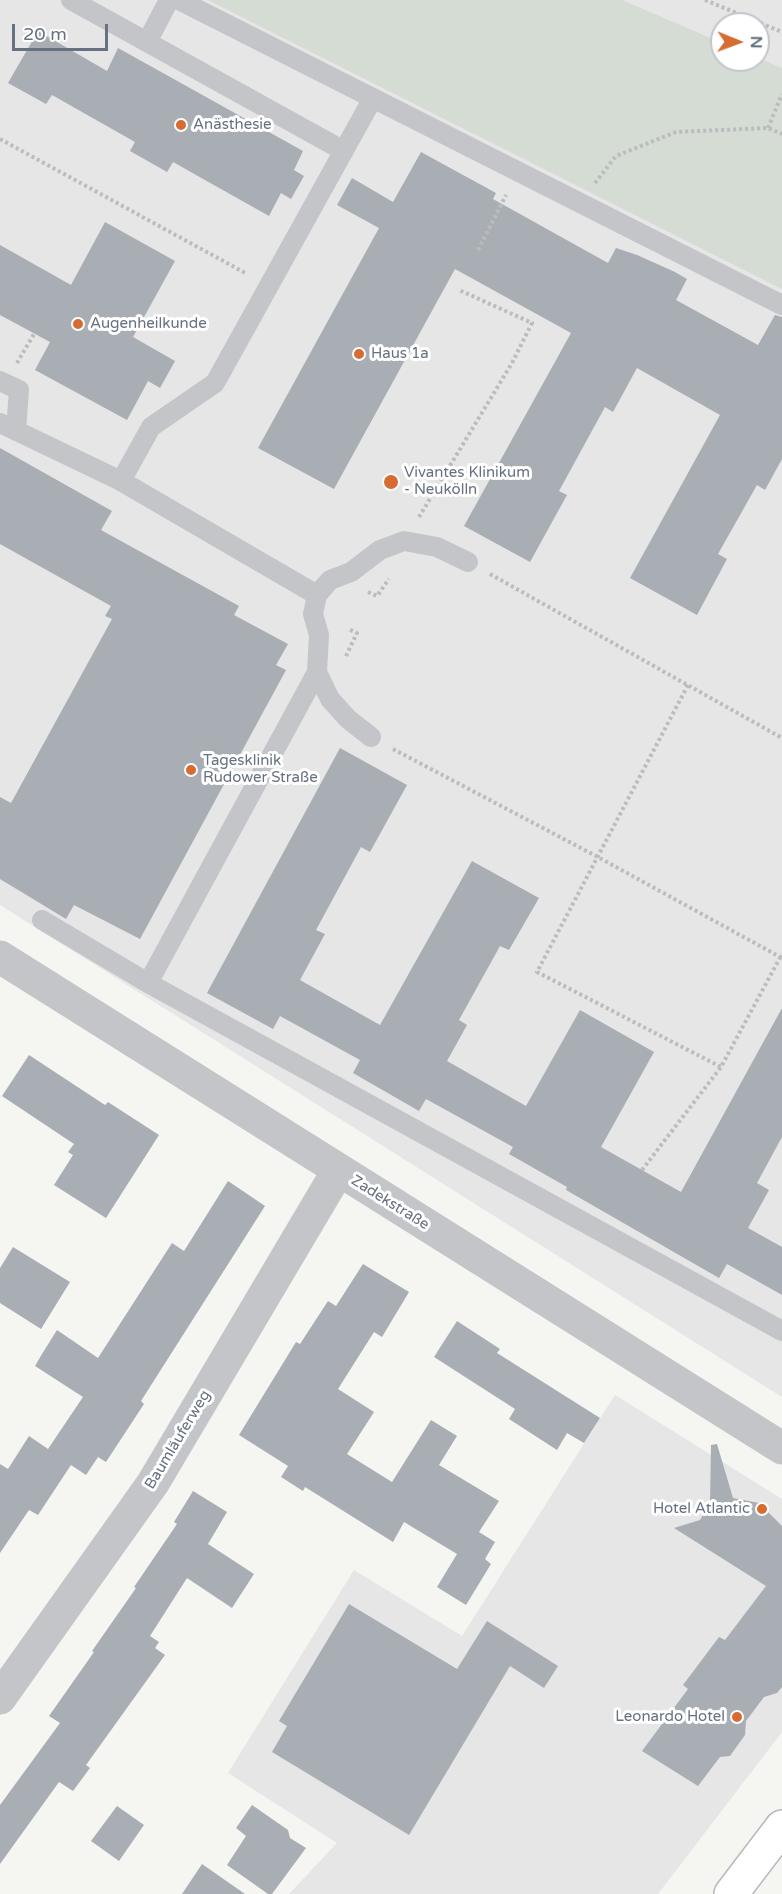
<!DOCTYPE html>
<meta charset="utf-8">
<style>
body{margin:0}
#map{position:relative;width:782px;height:1894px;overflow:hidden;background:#f5f5f2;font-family:"Varela Round",sans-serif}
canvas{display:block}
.north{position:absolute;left:710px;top:12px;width:60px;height:60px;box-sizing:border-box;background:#fff;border:2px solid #c2c6cd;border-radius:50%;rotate:91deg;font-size:16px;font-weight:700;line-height:24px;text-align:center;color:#667181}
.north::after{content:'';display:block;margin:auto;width:21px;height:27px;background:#d66c31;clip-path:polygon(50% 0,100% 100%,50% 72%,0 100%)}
.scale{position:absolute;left:12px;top:24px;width:96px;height:27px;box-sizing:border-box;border:3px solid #667181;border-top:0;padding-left:8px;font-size:18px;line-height:21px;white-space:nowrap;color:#667181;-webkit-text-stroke:4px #fff;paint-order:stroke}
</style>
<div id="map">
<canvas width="782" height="1894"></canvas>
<div class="north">N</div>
<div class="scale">20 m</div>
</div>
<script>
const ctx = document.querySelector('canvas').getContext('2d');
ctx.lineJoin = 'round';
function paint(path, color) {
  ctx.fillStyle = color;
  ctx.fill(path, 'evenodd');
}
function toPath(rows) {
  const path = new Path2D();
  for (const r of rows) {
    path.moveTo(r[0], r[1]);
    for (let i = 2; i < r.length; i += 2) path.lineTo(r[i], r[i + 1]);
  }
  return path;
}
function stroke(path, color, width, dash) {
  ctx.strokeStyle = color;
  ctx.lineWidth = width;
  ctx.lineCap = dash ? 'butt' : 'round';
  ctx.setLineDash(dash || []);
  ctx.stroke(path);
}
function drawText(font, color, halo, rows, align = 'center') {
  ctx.font = font + ' "Varela Round",sans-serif';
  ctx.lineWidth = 6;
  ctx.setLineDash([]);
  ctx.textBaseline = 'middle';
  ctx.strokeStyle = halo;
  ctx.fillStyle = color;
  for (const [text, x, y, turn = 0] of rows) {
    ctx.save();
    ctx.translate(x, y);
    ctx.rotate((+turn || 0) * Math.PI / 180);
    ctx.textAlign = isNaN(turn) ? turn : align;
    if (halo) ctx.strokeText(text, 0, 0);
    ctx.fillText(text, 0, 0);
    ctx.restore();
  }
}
const built = toPath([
 [0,0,782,0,782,1397,0,905],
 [722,24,758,24,758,60,722,60],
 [615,1395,782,1499,782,1732,658,1894,289,1894,337,1843,228,1773,354,1570,462,1636]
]);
const green = toPath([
 [208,0,622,0,722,43,722,60,758,60,758,58,782,68,782,289]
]);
const building = toPath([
 [38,31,107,71,118,48,303,151,294,170,304,176,291,199,281,193,269,216,173,162,167,172,130,151,135,142,52,95,46,104,8,83],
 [421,152,496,193,493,199,608,263,616,248,637,255,675,272,687,279,676,300,758,345,775,315,782,317,782,459,765,490,757,485,718,554,727,559,697,615,630,578,720,415,637,368,613,412,605,407,559,491,567,495,530,562,464,526,571,333,455,269,334,489,258,448,379,228,337,205,352,178,393,202],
 [105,222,175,261,133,337,175,361,160,388,148,381,127,420,35,370,50,342,0,315,0,245,71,285],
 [0,448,112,511,101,530,239,606,234,615,288,644,276,665,286,670,140,939,74,905,66,919,0,879,0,797,11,803,112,619,105,616,111,606,0,544],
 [340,748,407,785,370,852,361,847,316,930,325,934,300,980,380,1025,472,861,539,898,509,950,500,946,459,1020,467,1025,447,1061,526,1106,580,1010,654,1052,601,1147,681,1192,782,1008,782,1137,757,1183,769,1190,748,1228,782,1247,782,1295,727,1264,719,1278,566,1190,567,1187,509,1154,513,1147,426,1099,419,1111,353,1073,360,1060,280,1016,273,1029,207,993],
 [29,1055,105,1105,108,1102,159,1135,106,1218,54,1185,73,1155,68,1152,74,1144,2,1096],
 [228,1181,265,1206,141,1401,144,1404,106,1462,98,1457,86,1475,71,1465,38,1515,29,1510,0,1553,0,1464,8,1469,29,1436,48,1449,83,1397,35,1366,42,1354,57,1330,98,1358,172,1243,184,1251],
 [13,1247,70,1282,41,1329,0,1303,0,1268],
 [363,1264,409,1292,382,1337,374,1332,338,1389,374,1412,347,1454,392,1482,431,1420,457,1436,439,1465,499,1501,479,1532,495,1542,485,1559,491,1564,466,1605,437,1587,457,1554,404,1522,393,1542,305,1487,303,1491,281,1477,288,1466,239,1435,296,1342,300,1344,328,1301,336,1306],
 [457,1321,500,1349,497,1353,600,1418,584,1443,567,1433,557,1450,509,1419,515,1409,434,1357],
 [717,1444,733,1498,759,1503,782,1526,782,1687,777,1693,764,1697,746,1721,745,1735,730,1756,720,1757,698,1786,642,1751,688,1689,683,1685,719,1637,725,1640,766,1586,674,1528,700,1520,710,1502,711,1445],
 [193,1491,227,1512,208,1544,254,1574,232,1608,187,1578,150,1636,159,1642,155,1648,165,1655,86,1765,90,1768,73,1791,59,1782,0,1864,0,1805,60,1723,49,1716,94,1652,92,1651,136,1588,134,1587,177,1524,174,1522],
 [349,1604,457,1669,487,1621,558,1666,544,1688,510,1666,409,1835,272,1752,287,1726,279,1721],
 [252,1805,288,1830,290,1838,306,1848,272,1894,268,1894,227,1865,246,1836,236,1828],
 [117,1806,144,1825,119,1861,91,1841],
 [202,1864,245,1894,182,1894]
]);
const path = toPath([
 [705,0,782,32],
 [768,128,782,94],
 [0,139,247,274],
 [595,183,616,156,676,132,768,128,782,134],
 [478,250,506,195],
 [17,363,34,334],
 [419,517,512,363,532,323,459,290],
 [490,574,782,738],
 [368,592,377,596,389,579],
 [346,656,357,633,348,629],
 [688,685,537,972,721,1067],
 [393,749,596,856,782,958],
 [642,1170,721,1067,782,954]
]);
const service = toPath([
 [71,0,344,151],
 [179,0,782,305],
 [147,42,169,0],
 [0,381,19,390,16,431],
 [0,423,121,481,317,595],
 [121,481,151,427,215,383,373,98],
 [317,672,148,983,782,1331],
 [371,737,348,719,330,699,317,672,319,635,313,614,317,595,330,580,351,572,380,550,404,541,437,547,468,562],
 [42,920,148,983]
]);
const minor = toPath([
 [0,957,782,1448],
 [0,1698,153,1483,338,1171]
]);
const secondary = toPath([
 [731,1894,782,1827]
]);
const markers = [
 [181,125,6,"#d66c31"],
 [78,324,6,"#d66c31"],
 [359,354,6,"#d66c31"],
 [391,482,8,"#d66c31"],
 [191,770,6,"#d66c31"],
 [762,1509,6,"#d66c31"],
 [737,1717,6,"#d66c31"]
];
const poiNames = [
 ["Anästhesie",193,125],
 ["Augenheilkunde",90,324],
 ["Haus 1a",371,354],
 ["Vivantes Klinikum",404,473],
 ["- Neukölln",404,490],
 ["Tagesklinik",203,761],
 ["Rudower Straße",203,778],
 ["Hotel Atlantic",750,1509,"right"],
 ["Leonardo Hotel",725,1717,"right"]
];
const streetNames = [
 ["Zadekstraße",390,1203,32],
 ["Baumläuferweg",178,1440,-59]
];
paint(built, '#e5e6e5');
paint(green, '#d5dcd3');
paint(building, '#a9aeb5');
stroke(secondary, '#b5b8bd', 36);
stroke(path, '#babcbe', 4, [3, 3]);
stroke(service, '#c3c5c9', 20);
stroke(minor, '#c3c5c9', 33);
stroke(secondary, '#fff', 33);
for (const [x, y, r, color] of markers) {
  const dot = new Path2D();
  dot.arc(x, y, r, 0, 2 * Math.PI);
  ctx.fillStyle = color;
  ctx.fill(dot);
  stroke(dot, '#fff', 2);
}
drawText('15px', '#667181', '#fff', poiNames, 'left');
drawText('15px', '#667181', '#fff', streetNames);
</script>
